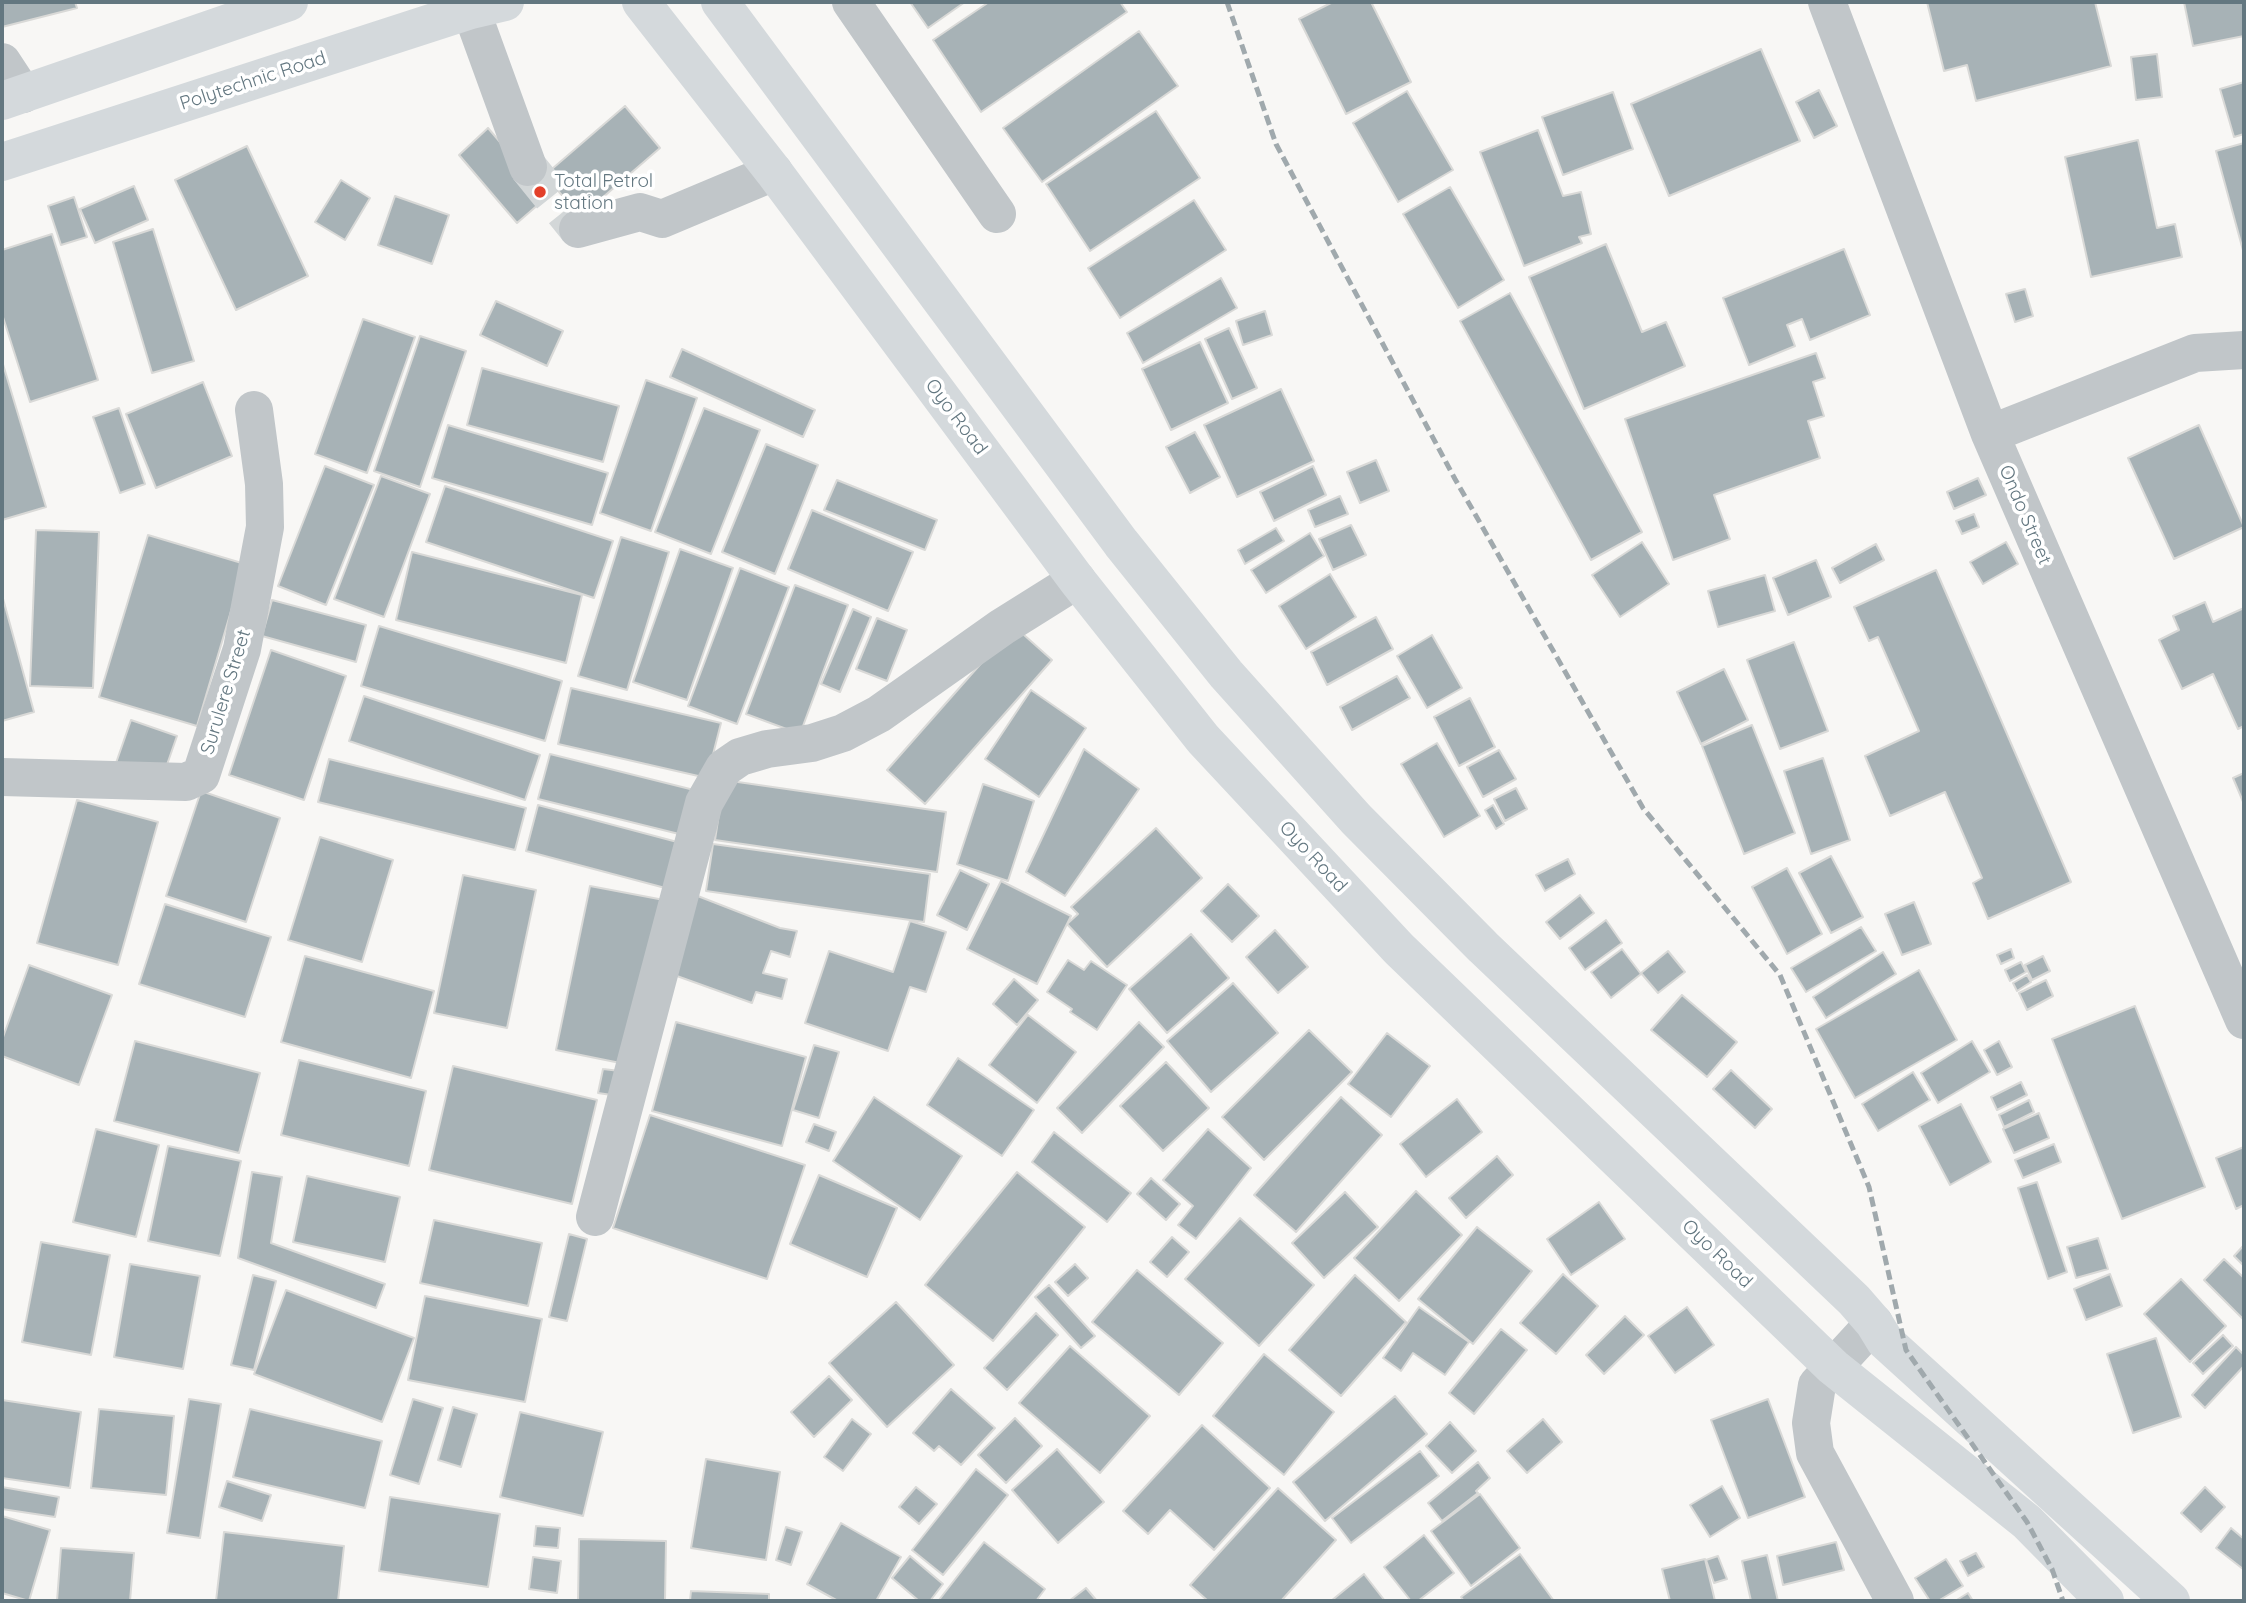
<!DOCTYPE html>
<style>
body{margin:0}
#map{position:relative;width:2246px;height:1603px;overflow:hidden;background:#f8f7f5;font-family:Quicksand,sans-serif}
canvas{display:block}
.frame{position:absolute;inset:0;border:4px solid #637780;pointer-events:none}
</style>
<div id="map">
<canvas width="2246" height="1603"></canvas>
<div class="frame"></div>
</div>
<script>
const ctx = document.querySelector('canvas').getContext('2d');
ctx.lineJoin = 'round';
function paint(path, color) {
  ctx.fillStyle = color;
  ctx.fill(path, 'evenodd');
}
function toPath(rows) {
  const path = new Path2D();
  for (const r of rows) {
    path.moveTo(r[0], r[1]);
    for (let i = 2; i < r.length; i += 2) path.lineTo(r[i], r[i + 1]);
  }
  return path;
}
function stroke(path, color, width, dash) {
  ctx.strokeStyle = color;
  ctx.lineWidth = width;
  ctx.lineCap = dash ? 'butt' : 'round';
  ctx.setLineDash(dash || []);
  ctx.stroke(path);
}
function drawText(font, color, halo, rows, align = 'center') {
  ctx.font = font + ' Quicksand,sans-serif';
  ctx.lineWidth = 7;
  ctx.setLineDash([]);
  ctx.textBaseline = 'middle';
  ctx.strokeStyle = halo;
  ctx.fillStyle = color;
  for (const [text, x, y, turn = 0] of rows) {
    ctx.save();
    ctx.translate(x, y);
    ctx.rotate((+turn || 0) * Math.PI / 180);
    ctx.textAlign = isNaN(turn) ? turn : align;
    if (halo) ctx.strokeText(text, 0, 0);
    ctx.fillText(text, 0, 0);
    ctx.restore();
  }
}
const building = toPath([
 [2,2,75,2,77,8,2,27,2,2],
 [910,2,965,2,928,28,910,2],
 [989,2,1120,2,1127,12,981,112,933,40,989,2],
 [1333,2,1371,2,1411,82,1346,114,1299,19,1333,2],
 [1927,2,2095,2,2111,66,1976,101,1967,65,1944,71,1927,2],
 [2184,2,2244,2,2244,36,2193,46,2184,2],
 [1139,31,1178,86,1042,182,1003,128,1139,31],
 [1761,49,1800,141,1669,196,1631,104,1761,49],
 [2157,54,2162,97,2136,100,2131,57,2157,54],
 [2244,82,2244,134,2234,137,2220,89,2244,82],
 [1819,90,1837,126,1814,138,1796,102,1819,90],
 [1407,91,1453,170,1398,202,1353,123,1407,91],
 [1613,92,1633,149,1563,175,1542,117,1613,92],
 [625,106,660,148,580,217,545,175,625,106],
 [1156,111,1200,178,1090,251,1046,184,1156,111],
 [488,128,547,197,517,223,459,155,488,128],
 [1538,130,1563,196,1581,192,1591,234,1579,237,1582,243,1524,266,1480,152,1538,130],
 [2138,140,2157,228,2175,224,2182,257,2091,277,2065,157,2138,140],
 [2244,143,2244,254,2216,151,2244,143],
 [247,146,308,276,236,310,175,180,247,146],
 [341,180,370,198,345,240,315,222,341,180],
 [134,186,148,220,95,243,80,209,134,186],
 [1450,187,1504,280,1458,308,1403,214,1450,187],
 [395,196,449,215,432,264,378,245,395,196],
 [74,197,87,237,61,245,48,206,74,197],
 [1194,200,1226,250,1120,318,1088,268,1194,200],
 [153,229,194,361,152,373,113,242,153,229],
 [52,234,98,380,30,402,2,314,2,250,52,234],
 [1606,244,1642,332,1666,322,1685,366,1584,409,1529,277,1606,244],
 [1844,249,1870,315,1810,340,1802,319,1787,325,1795,346,1749,365,1723,298,1844,249],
 [1221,278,1237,308,1143,363,1127,333,1221,278],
 [2025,289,2033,316,2015,322,2006,294,2025,289],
 [1510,293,1642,532,1591,560,1460,321,1510,293],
 [496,301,563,331,547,366,480,335,496,301],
 [1265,311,1272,335,1243,345,1236,321,1265,311],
 [363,319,415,337,367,473,315,454,363,319],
 [1229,328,1257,388,1232,399,1205,339,1229,328],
 [420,336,466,351,420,487,374,471,420,336],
 [1200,342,1228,403,1171,430,1142,369,1200,342],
 [682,349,815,410,803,437,670,377,682,349],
 [1816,353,1825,378,1813,382,1824,416,1808,421,1820,458,1714,495,1730,539,1673,560,1625,419,1816,353],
 [2,361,46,507,2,520,2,361],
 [482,368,619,406,603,462,467,425,482,368],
 [646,380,697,398,651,531,600,513,646,380],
 [203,382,232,456,156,488,126,414,203,382],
 [1281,389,1314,461,1237,497,1204,425,1281,389],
 [119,408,145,484,120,493,93,417,119,408],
 [704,408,760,430,711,554,655,532,704,408],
 [448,425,608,473,592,525,432,478,448,425],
 [2199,425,2244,527,2174,559,2128,458,2199,425],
 [1195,432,1220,477,1190,493,1166,447,1195,432],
 [766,444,818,465,775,574,722,552,766,444],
 [1376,460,1389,491,1360,503,1347,472,1376,460],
 [325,466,374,485,326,605,278,586,325,466],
 [1313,466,1326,495,1274,521,1260,492,1313,466],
 [381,476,430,494,384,617,334,599,381,476],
 [1978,478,1986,495,1954,509,1947,492,1978,478],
 [837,480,937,520,925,550,824,510,837,480],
 [445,486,613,541,594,598,426,542,445,486],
 [1340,496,1348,514,1315,527,1308,510,1340,496],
 [812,510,913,552,888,611,788,569,812,510],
 [1974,514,1979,527,1962,534,1956,521,1974,514],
 [1351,525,1366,555,1333,570,1319,539,1351,525],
 [1276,528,1284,541,1245,564,1238,550,1276,528],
 [36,530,99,532,93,688,30,686,36,530],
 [1310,533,1324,556,1266,593,1251,570,1310,533],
 [148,535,245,564,197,726,99,697,148,535],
 [621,537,669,552,627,690,578,676,621,537],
 [1642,542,1669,584,1620,617,1592,575,1642,542],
 [2006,542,2018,564,1983,584,1970,562,2006,542],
 [1876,544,1884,560,1840,583,1832,568,1876,544],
 [680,549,733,568,687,700,633,682,680,549],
 [412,552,582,595,566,663,396,620,412,552],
 [1816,560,1831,597,1788,615,1773,578,1816,560],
 [740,568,789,587,737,724,688,706,740,568],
 [1936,570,2071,882,1988,919,1973,883,1982,878,1945,792,1890,816,1865,756,1919,731,1878,637,1869,641,1854,607,1936,570],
 [1330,574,1356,617,1306,649,1279,606,1330,574],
 [1765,575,1775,611,1718,627,1708,591,1765,575],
 [795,585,848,605,800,734,746,714,795,585],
 [2,595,34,712,2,721,2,595],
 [272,600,366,625,356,662,262,636,272,600],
 [2205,602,2213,622,2244,608,2244,726,2238,729,2213,674,2182,689,2159,640,2179,630,2173,616,2205,602],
 [853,609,871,617,840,692,821,684,853,609],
 [1376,617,1393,649,1327,685,1311,652,1376,617],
 [877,618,907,630,887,681,856,669,877,618],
 [379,626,562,681,545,741,361,686,379,626],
 [1014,626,1052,660,925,804,887,770,1014,626],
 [1432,635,1462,688,1427,708,1397,656,1432,635],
 [1794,642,1828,731,1780,749,1747,660,1794,642],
 [271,650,346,676,304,800,229,775,271,650],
 [1724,669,1748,720,1701,744,1677,692,1724,669],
 [1397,676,1410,698,1352,730,1340,707,1397,676],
 [571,688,721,723,707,778,558,744,571,688],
 [1031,690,1086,728,1039,797,985,759,1031,690],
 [364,696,540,755,525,800,349,741,364,696],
 [1470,698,1495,747,1459,766,1434,717,1470,698],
 [131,720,177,736,162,779,116,763,131,720],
 [1752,725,1795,833,1744,854,1702,746,1752,725],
 [1437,743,1480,816,1444,837,1401,764,1437,743],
 [1084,749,1139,789,1065,896,1026,872,1084,749],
 [1499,750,1516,779,1483,797,1467,767,1499,750],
 [550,754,698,791,687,836,538,799,550,754],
 [1823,758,1850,840,1811,854,1784,771,1823,758],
 [329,759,526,808,515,850,318,802,329,759],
 [2244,773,2244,804,2233,778,2244,773],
 [724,780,946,812,937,872,715,840,724,780],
 [983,784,1034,801,1008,881,957,864,983,784],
 [1516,788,1527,809,1505,821,1494,799,1516,788],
 [201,791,280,818,246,922,166,896,201,791],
 [77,800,158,822,118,965,37,943,77,800],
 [538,805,681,843,669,889,526,851,538,805],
 [1493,805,1504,824,1496,829,1485,810,1493,805],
 [1156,828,1202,878,1107,967,1067,924,1078,914,1071,907,1156,828],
 [320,837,393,860,362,962,288,940,320,837],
 [713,844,930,874,924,922,706,891,713,844],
 [1831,856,1863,917,1831,933,1799,873,1831,856],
 [1568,859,1575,874,1545,891,1536,875,1568,859],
 [1787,868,1822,934,1787,954,1752,887,1787,868],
 [960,870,989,884,967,930,937,915,960,870],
 [463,875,536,890,507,1028,434,1013,463,875],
 [1001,881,1071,916,1037,984,967,949,1001,881],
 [1228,884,1259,916,1232,942,1201,911,1228,884],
 [590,886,664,900,630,1065,556,1050,590,886],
 [690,893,780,928,797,931,790,957,771,951,763,973,787,979,782,999,756,992,752,1003,663,971,690,893],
 [1580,895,1594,913,1560,939,1546,922,1580,895],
 [1914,902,1931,944,1902,955,1885,914,1914,902],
 [165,904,271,937,245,1017,139,984,165,904],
 [1606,920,1622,943,1585,970,1569,948,1606,920],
 [910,921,946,932,926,992,910,987,888,1051,805,1023,829,951,893,972,910,921],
 [1861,927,1876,951,1806,992,1791,968,1861,927],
 [1275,930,1308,967,1278,993,1246,957,1275,930],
 [1191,934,1229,978,1167,1033,1129,989,1191,934],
 [1622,949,1641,974,1611,998,1591,972,1622,949],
 [2011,949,2014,958,2001,964,1997,955,2011,949],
 [1668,951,1685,972,1658,993,1641,973,1668,951],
 [1883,952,1896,974,1826,1018,1813,997,1883,952],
 [305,956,434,991,411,1078,281,1042,305,956],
 [2043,956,2050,971,2032,980,2025,965,2043,956],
 [1068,960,1084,970,1091,961,1127,985,1097,1030,1070,1012,1072,1009,1047,992,1068,960],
 [2021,962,2026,972,2010,981,2005,970,2021,962],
 [29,965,112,995,79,1085,2,1056,2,1040,29,965],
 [1919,970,1957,1040,1855,1098,1816,1029,1919,970],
 [2027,975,2031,982,2017,991,2013,983,2027,975],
 [1014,979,1038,1000,1017,1025,993,1004,1014,979],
 [2046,980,2053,996,2027,1010,2019,993,2046,980],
 [1233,983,1278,1033,1211,1092,1167,1041,1233,983],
 [1682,995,1737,1042,1707,1077,1651,1030,1682,995],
 [2135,1006,2205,1187,2122,1219,2052,1039,2135,1006],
 [1028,1015,1076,1052,1037,1103,989,1065,1028,1015],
 [676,1022,806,1057,782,1146,652,1111,676,1022],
 [1139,1022,1164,1047,1082,1133,1057,1108,1139,1022],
 [1309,1030,1352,1072,1264,1160,1222,1117,1309,1030],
 [1387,1033,1430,1066,1391,1117,1348,1084,1387,1033],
 [135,1041,260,1073,239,1153,114,1121,135,1041],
 [1972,1041,1990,1072,1938,1103,1921,1073,1972,1041],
 [1999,1041,2012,1067,1997,1075,1984,1050,1999,1041],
 [814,1045,839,1052,819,1118,793,1110,814,1045],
 [958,1058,1034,1110,1002,1156,927,1105,958,1058],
 [299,1060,426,1091,409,1166,281,1135,299,1060],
 [1166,1062,1209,1108,1163,1151,1120,1106,1166,1062],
 [453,1066,597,1100,572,1204,429,1170,453,1066],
 [603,1069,628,1072,625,1097,598,1093,603,1069],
 [1731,1070,1772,1109,1755,1128,1713,1089,1731,1070],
 [1913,1072,1930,1100,1878,1131,1862,1104,1913,1072],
 [2021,1082,2027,1095,1997,1110,1991,1097,2021,1082],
 [874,1097,962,1156,920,1220,833,1161,874,1097],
 [1341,1097,1382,1135,1296,1232,1254,1195,1341,1097],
 [1457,1099,1482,1132,1426,1177,1400,1144,1457,1099],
 [2029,1100,2034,1112,2004,1127,1999,1115,2029,1100],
 [1961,1104,1991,1162,1950,1185,1919,1126,1961,1104],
 [2039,1113,2049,1138,2014,1153,2003,1129,2039,1113],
 [650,1115,805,1165,767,1279,613,1228,650,1115],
 [814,1124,836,1132,829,1151,806,1142,814,1124],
 [96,1129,159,1145,136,1237,73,1222,96,1129],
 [1208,1129,1251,1168,1196,1239,1178,1225,1193,1206,1163,1180,1208,1129],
 [1054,1132,1131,1193,1107,1222,1032,1162,1054,1132],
 [2054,1144,2061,1162,2023,1178,2015,1160,2054,1144],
 [168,1146,241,1161,220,1256,148,1241,168,1146],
 [2244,1147,2244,1205,2236,1209,2216,1158,2244,1147],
 [1497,1156,1513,1175,1466,1218,1449,1198,1497,1156],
 [252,1172,282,1177,271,1243,385,1284,376,1308,238,1258,252,1172],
 [1017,1172,1085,1227,993,1341,925,1285,1017,1172],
 [819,1175,897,1208,867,1277,790,1244,819,1175],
 [307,1176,400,1197,385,1262,293,1242,307,1176],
 [1151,1178,1180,1204,1166,1220,1137,1194,1151,1178],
 [2037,1182,2067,1272,2048,1279,2018,1188,2037,1182],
 [1416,1191,1462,1235,1399,1301,1354,1258,1416,1191],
 [1345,1192,1378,1227,1324,1278,1292,1243,1345,1192],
 [1599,1202,1625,1239,1571,1275,1547,1239,1599,1202],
 [1240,1218,1314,1285,1259,1346,1185,1279,1240,1218],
 [434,1220,542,1243,528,1306,420,1283,434,1220],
 [1477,1227,1532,1271,1473,1344,1418,1299,1477,1227],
 [569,1234,587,1239,567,1321,549,1317,569,1234],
 [1172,1237,1189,1252,1167,1277,1150,1262,1172,1237],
 [2098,1238,2108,1269,2076,1278,2067,1247,2098,1238],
 [41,1242,110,1255,91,1355,22,1342,41,1242],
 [2244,1245,2244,1266,2234,1256,2244,1245],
 [2224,1259,2244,1278,2244,1320,2204,1280,2224,1259],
 [130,1264,200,1276,183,1369,114,1357,130,1264],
 [1075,1264,1088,1278,1068,1296,1055,1282,1075,1264],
 [1137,1270,1223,1343,1179,1395,1092,1322,1137,1270],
 [1563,1274,1598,1306,1556,1354,1520,1323,1563,1274],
 [2110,1274,2122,1306,2086,1320,2074,1289,2110,1274],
 [253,1275,276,1281,254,1370,231,1365,253,1275],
 [1355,1275,1406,1322,1341,1396,1289,1350,1355,1275],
 [2181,1279,2226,1326,2190,1362,2144,1314,2181,1279],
 [1049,1285,1095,1336,1081,1348,1035,1297,1049,1285],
 [286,1290,414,1338,382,1422,254,1374,286,1290],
 [425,1296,542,1319,525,1402,408,1380,425,1296],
 [896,1302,954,1365,887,1427,829,1363,896,1302],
 [1419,1307,1469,1342,1445,1375,1413,1353,1401,1371,1383,1358,1419,1307],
 [1687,1307,1714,1345,1675,1373,1648,1336,1687,1307],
 [1036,1313,1058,1335,1007,1390,984,1368,1036,1313],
 [1625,1316,1644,1335,1604,1374,1586,1355,1625,1316],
 [1501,1329,1527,1350,1474,1414,1449,1393,1501,1329],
 [2223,1335,2233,1346,2203,1374,2193,1363,2223,1335],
 [2156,1338,2181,1417,2133,1433,2107,1354,2156,1338],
 [1070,1346,1150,1416,1100,1473,1019,1403,1070,1346],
 [2236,1347,2244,1355,2244,1366,2205,1408,2192,1395,2236,1347],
 [1264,1354,1334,1412,1284,1475,1213,1416,1264,1354],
 [829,1376,852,1400,814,1437,791,1412,829,1376],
 [951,1389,995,1428,961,1465,939,1446,934,1451,913,1433,951,1389],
 [1395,1396,1427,1434,1325,1521,1293,1482,1395,1396],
 [189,1399,221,1404,200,1538,167,1533,189,1399],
 [413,1399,443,1408,419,1484,390,1475,413,1399],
 [1768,1399,1805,1497,1748,1518,1711,1420,1768,1399],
 [2,1400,81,1412,70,1488,2,1478,2,1400],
 [453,1407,477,1414,461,1467,438,1460,453,1407],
 [99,1409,174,1416,166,1495,91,1488,99,1409],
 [250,1409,382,1441,365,1508,233,1477,250,1409],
 [520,1412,603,1432,583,1516,500,1497,520,1412],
 [1015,1418,1042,1446,1006,1483,978,1455,1015,1418],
 [852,1419,871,1434,843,1471,824,1457,852,1419],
 [1543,1419,1562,1442,1527,1473,1507,1451,1543,1419],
 [1450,1422,1476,1451,1452,1473,1426,1446,1450,1422],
 [1202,1425,1270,1488,1214,1550,1170,1510,1148,1534,1123,1511,1202,1425],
 [1057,1449,1104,1502,1058,1543,1012,1490,1057,1449],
 [1420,1451,1439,1476,1351,1543,1332,1518,1420,1451],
 [706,1459,780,1472,766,1560,691,1548,706,1459],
 [1478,1462,1490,1478,1476,1491,1478,1493,1442,1521,1428,1503,1478,1462],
 [976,1469,1008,1495,943,1575,912,1550,976,1469],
 [227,1481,271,1495,262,1521,219,1507,227,1481],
 [1722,1486,1740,1518,1710,1537,1690,1505,1722,1486],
 [2,1487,59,1497,55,1517,2,1509,2,1487],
 [916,1487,937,1504,919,1524,899,1507,916,1487],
 [2205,1487,2225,1507,2201,1532,2181,1513,2205,1487],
 [1278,1488,1336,1540,1281,1601,1208,1601,1190,1585,1278,1488],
 [1480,1494,1520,1548,1471,1586,1431,1531,1480,1494],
 [390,1497,500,1514,488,1587,379,1571,390,1497],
 [2,1516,50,1530,29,1601,2,1593,2,1516],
 [841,1523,901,1557,876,1601,838,1601,807,1584,841,1523],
 [536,1526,560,1528,558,1548,534,1546,536,1526],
 [786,1527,802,1532,791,1565,776,1560,786,1527],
 [2231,1528,2244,1539,2243,1569,2216,1548,2231,1528],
 [224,1532,344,1546,338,1601,216,1601,224,1532],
 [1424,1535,1454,1573,1418,1601,1411,1601,1384,1567,1424,1535],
 [579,1539,666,1541,665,1601,578,1601,579,1539],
 [984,1542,1045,1589,1036,1601,939,1600,984,1542],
 [1836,1542,1844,1570,1783,1585,1777,1556,1836,1542],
 [61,1548,134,1553,130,1601,57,1601,61,1548],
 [1976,1553,1984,1567,1968,1576,1960,1561,1976,1553],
 [1520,1554,1554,1601,1464,1601,1461,1597,1520,1554],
 [1767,1555,1778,1601,1751,1601,1742,1561,1767,1555],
 [910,1556,943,1584,930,1601,919,1601,892,1578,910,1556],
 [1718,1556,1727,1579,1714,1583,1706,1560,1718,1556],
 [533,1557,561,1561,557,1593,529,1589,533,1557],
 [1705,1559,1715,1601,1670,1601,1662,1569,1705,1559],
 [1946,1559,1963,1586,1938,1601,1930,1601,1915,1578,1946,1559],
 [1364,1574,1385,1601,1331,1601,1364,1574],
 [1086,1588,1097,1601,1069,1601,1086,1588],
 [691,1591,769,1594,769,1601,690,1601,691,1591],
 [1968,1593,1973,1601,1955,1601,1968,1593]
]);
const minorTunnel = toPath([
 [528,167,578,229]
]);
const minor = toPath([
 [851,2,997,214],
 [1827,2,1990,434,2244,1020],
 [471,10,528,167],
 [2,62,23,94],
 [578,229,640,212,662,219,774,172],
 [1990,434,2195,353,2244,350],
 [2,777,186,782,201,775,242,649,265,527,264,484,254,410],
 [595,1217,704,803,724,768,740,757,767,749,812,743,843,733,879,714,1002,627,1077,580],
 [1874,1323,1817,1385,1811,1423,1815,1453,1895,1601]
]);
const major = toPath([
 [641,2,774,172,1077,580,1203,739,1399,949,1833,1367,2027,1522,2105,1601],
 [720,2,1121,543,1226,674,1356,819,1483,947,1854,1300,1874,1323,1885,1341,2171,1601],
 [2,101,289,2],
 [2,162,471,10,505,2]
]);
const rail = toPath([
 [1227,2,1276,144,1455,479,1643,808,1780,975,1869,1187,1906,1350,2027,1522,2052,1569,2063,1601]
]);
const markers = [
 [540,192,7,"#e3402a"]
];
const streetNames = [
 ["Polytechnic Road",253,81,-18],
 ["Oyo Road",956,417,53],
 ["Ondo Street",2025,515,67],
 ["Surulere Street",226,692,-73],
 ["Oyo Road",1313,857,47],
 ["Oyo Road",1717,1254,44]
];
const poiNames = [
 ["Total Petrol",554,181],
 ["station",554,203]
];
paint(building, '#a7b2b6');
stroke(building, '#d9d9d7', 2);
stroke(minorTunnel, '#d3d7d8', 38, [38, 19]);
stroke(minor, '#c1c6c9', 38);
stroke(major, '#d4d9dc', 38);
stroke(rail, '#a0a9ad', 5, [10, 5]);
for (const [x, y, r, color] of markers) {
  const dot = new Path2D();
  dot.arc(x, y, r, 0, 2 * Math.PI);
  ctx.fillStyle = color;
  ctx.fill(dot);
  stroke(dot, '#fff', 2.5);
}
drawText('19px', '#637780', '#fff', streetNames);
drawText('19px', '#637780', '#fff', poiNames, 'left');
</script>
